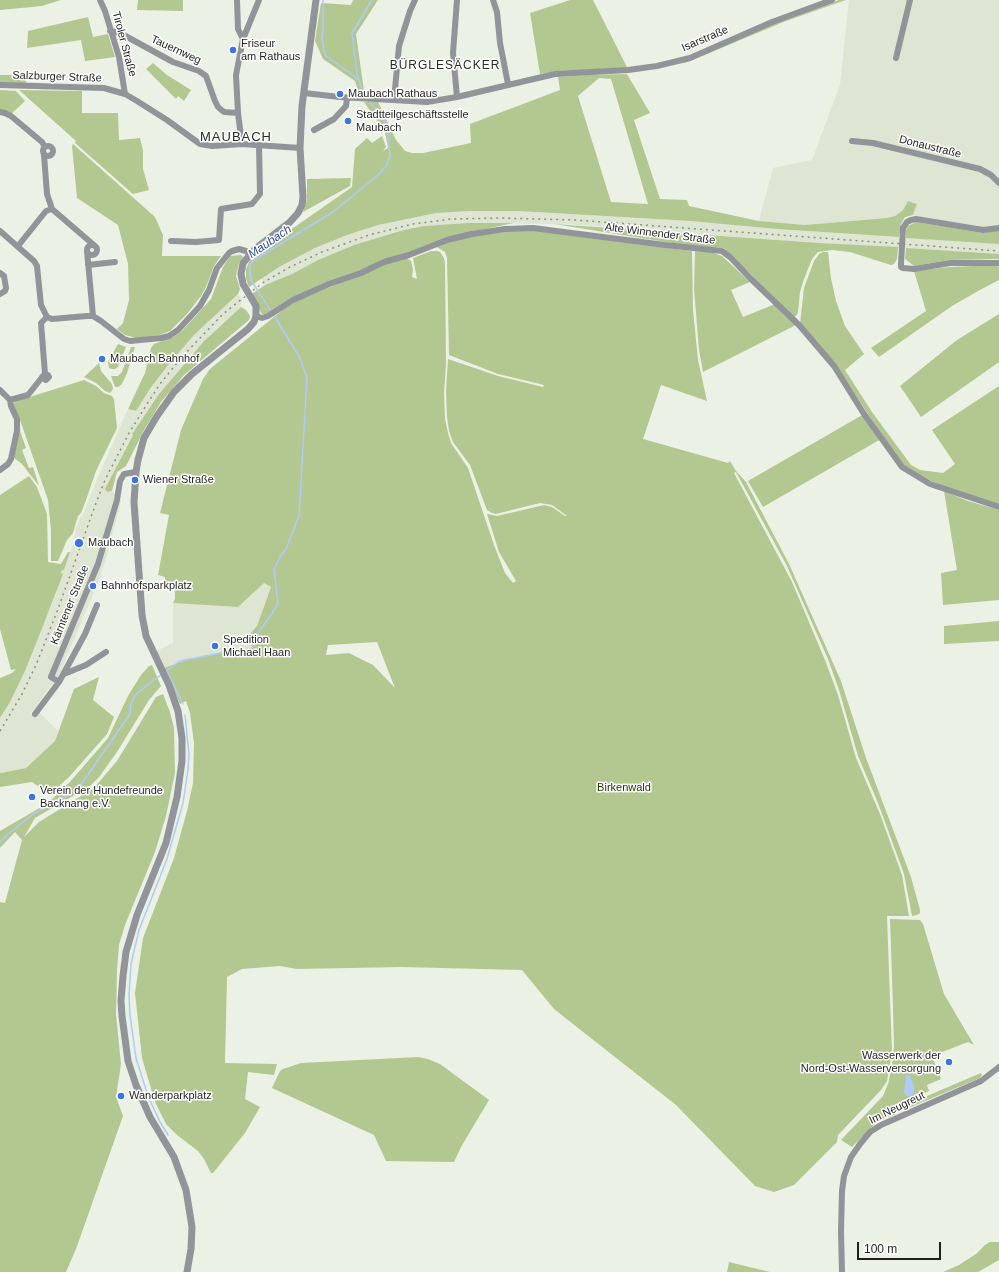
<!DOCTYPE html>
<meta charset="utf-8">
<style>
body{margin:0}
#map{position:relative;width:999px;height:1272px;overflow:hidden;background:#ecf1e5;font-family:Arial,sans-serif}
canvas{display:block}
.scale{position:absolute;left:857px;top:1242px;width:84px;height:18px;box-sizing:border-box;border:2px solid #1e201c;border-top:0;padding-left:5px;font-size:12px;line-height:14px;white-space:nowrap;color:#1e201c;-webkit-text-stroke:3px #fff;paint-order:stroke}
</style>
<div id="map">
<canvas width="999" height="1272"></canvas>
<div class="scale">100 m</div>
</div>
<script>
const ctx = document.querySelector('canvas').getContext('2d');
ctx.lineJoin = 'round';
function paint(path, color) {
  ctx.fillStyle = color;
  ctx.fill(path, 'evenodd');
}
function toPath(rows) {
  const path = new Path2D();
  for (const r of rows) {
    if (r.length === 3) {
      path.moveTo(r[0] + r[2], r[1]);
      path.arc(r[0], r[1], r[2], 0, 2 * Math.PI);
      continue;
    }
    path.moveTo(r[0], r[1]);
    for (let i = 2; i < r.length; i += 2) path.lineTo(r[i], r[i + 1]);
  }
  return path;
}
function stroke(path, color, width, dash) {
  ctx.strokeStyle = color;
  ctx.lineWidth = width;
  ctx.lineCap = dash ? 'butt' : 'round';
  ctx.setLineDash(dash || []);
  ctx.stroke(path);
}
function drawText(font, color, halo, rows, align = 'center') {
  ctx.font = font + ' Arial,sans-serif';
  ctx.lineWidth = 3;
  ctx.setLineDash([]);
  ctx.textBaseline = 'middle';
  ctx.strokeStyle = halo;
  ctx.fillStyle = color;
  for (const [text, x, y, turn = 0] of rows) {
    ctx.save();
    ctx.translate(x, y);
    ctx.rotate((+turn || 0) * Math.PI / 180);
    ctx.textAlign = isNaN(turn) ? turn : align;
    if (halo) ctx.strokeText(text, 0, 0);
    ctx.fillText(text, 0, 0);
    ctx.restore();
  }
}
const built = toPath([
 [849,0,999,0,999,225,981,228,948,223,913,215,917,204,908,201,903,210,895,216,887,218,805,225,759,221,773,168,812,160,840,85],
 [471,211,518,211,690,221,777,229,999,244,999,254,819,243,565,224,468,223,424,226,354,245,318,260,292,274,265,285,261,278,279,267,315,248,347,235,378,225,404,219,436,213],
 [238,294,242,300,241,307,217,328,191,355,159,394,132,434,133,435,126,447,108,492,112,491,121,501,108,551,100,578,59,675,29,715,40,713,58,731,55,741,26,768,1,773,0,772,0,718,10,702,25,671,55,595,62,574,61,574,62,569,64,570,75,538,74,537,76,532,75,531,81,516,82,517,98,477,128,409,136,410,169,364,194,335],
 [264,583,271,587,257,626,249,635,252,648,229,651,189,659,164,668,156,651,173,643,173,603,237,607]
]);
const green = toPath([
 [0,0,61,0,42,6,0,10],
 [138,0,183,0,183,11,137,10],
 [353,0,378,0,356,34,364,91,358,91,355,81,323,59,315,41,321,3,351,5],
 [570,0,593,0,628,69,557,71,540,74,530,13],
 [839,0,846,0,786,21,690,61,680,64,785,19],
 [88,17,93,37,108,34,115,57,85,61,81,40,27,48,28,31],
 [153,63,167,75,191,90,184,101,178,96,176,99,146,69],
 [627,74,650,113,634,120,660,199,687,200,689,206,759,221,805,225,887,218,895,216,903,210,908,201,917,204,913,215,905,217,901,224,899,237,777,229,690,221,518,211,471,211,436,213,378,225,347,235,315,248,279,267,249,287,246,279,246,269,249,262,256,254,352,187,355,149,367,138,372,143,382,136,386,147,383,151,388,148,385,132,364,102,378,102,396,140,405,151,412,153,423,153,471,143,470,124,560,90,558,77,588,75],
 [599,78,611,79,648,204,611,202,578,96],
 [0,75,26,75,26,85,0,84],
 [0,90,16,91,25,101,11,114,0,109],
 [19,90,82,91,82,113,118,113,119,140,140,138,143,151,143,169,149,190,133,194,75,143,76,141],
 [73,144,155,217,163,235,162,256,221,256,214,266,206,287,201,296,187,314,170,331,159,335,136,338,125,335,117,329,123,323,129,300,128,264,118,225,77,198,72,146],
 [351,178,350,186,303,212,307,199,307,179],
 [916,222,983,233,999,230,999,244,906,238,906,230,908,226],
 [468,223,513,223,472,232,283,303,266,314,262,314,261,313,252,294,265,285,292,274,318,260,354,245,404,230,424,226],
 [554,224,819,243,898,247,897,259,894,264,891,265,850,252,832,250,818,252,812,259,804,279,800,292,798,312,797,315,794,317,724,248,691,246],
 [505,230,532,230,643,245,692,251,693,310,698,360,707,401,661,385,643,439,728,463,730,461,736,471,746,482,789,564,841,681,866,758,911,877,920,910,920,913,917,915,912,916,904,874,878,803,858,756,839,690,828,659,787,566,736,472,734,473,792,582,825,660,838,695,856,758,880,814,902,875,909,916,887,916,892,1053,887,1081,881,1090,838,1135,837,1142,794,1185,774,1192,755,1186,676,1105,554,1009,522,970,402,967,297,969,280,966,242,969,227,977,225,1063,277,1064,274,1075,248,1072,245,1099,260,1107,245,1133,213,1173,211,1173,204,1159,198,1151,177,1135,166,1124,155,1102,142,1058,135,993,143,938,174,858,187,811,193,783,194,743,190,713,186,701,180,704,164,668,189,659,229,651,252,648,249,635,257,626,271,587,264,583,238,607,173,603,175,599,175,584,165,586,165,577,158,575,169,515,160,513,181,430,203,379,210,369,285,308,299,300,385,264,406,258,411,261,413,270,412,277,417,279,413,258,431,251,437,251,440,252,444,258,445,262,446,363,444,394,445,419,448,433,451,443,468,468,494,545,505,573,513,583,516,581,499,552,487,514,497,516,544,505,552,507,565,516,567,516,552,505,540,503,496,514,492,513,487,510,470,465,453,442,449,431,447,417,446,391,448,359,498,376,543,387,544,385,498,374,449,355,447,258,445,252,435,246,441,243],
 [377,642,395,688,373,665,349,653,326,655,328,645],
 [906,248,999,254,999,259,949,260,914,266,905,259],
 [695,251,711,252,722,256,750,282,731,290,743,317,775,304,796,325,703,372,699,350,694,289],
 [823,252,828,252,831,278,836,301,845,326,864,354,845,370,872,412,911,465,920,470,943,473,955,464,932,430,999,386,999,505,948,489,923,477,904,466,884,438,835,364,800,324,804,288,814,261,819,254],
 [241,255,243,257,239,263,236,276,240,289,238,294,194,335,169,364,150,389,136,411,128,409,145,373,151,348,154,344,173,337,181,332,211,299,223,267,230,256],
 [996,265,999,267,999,280,978,291,952,306,879,357,871,348,926,311,914,271,950,267],
 [241,307,246,310,250,316,249,320,184,375,161,402,144,430,126,466,117,472,112,491,107,492,105,489,133,435,132,434,159,394,204,341],
 [999,314,999,362,921,417,900,386,957,340],
 [118,344,126,347,118,367,115,369,112,369,109,368,108,362],
 [131,347,135,347,127,373,122,384,118,387,115,387,111,376,118,376,122,372],
 [99,363,101,371,112,384,113,389,110,393,105,391,96,383,84,377],
 [84,380,96,386,104,393,112,396,114,399,117,428,96,471,85,503,81,513,78,516,73,533,67,540,58,561,51,561,51,530,48,500,19,417,13,406,14,403,17,401],
 [864,414,881,439,763,507,748,481],
 [20,431,26,448,22,450,29,468,33,467,39,486,22,464,14,458],
 [29,476,37,487,47,514,48,562,61,564,68,552,70,552,64,570,62,570,61,573,63,574,41,631,25,671,10,702,0,718,0,678,12,673,16,669,11,670,0,629,0,495],
 [944,491,968,501,999,510,999,600,943,605,941,573,957,570],
 [999,621,999,641,944,644,944,626],
 [152,665,161,686,149,700,117,752,99,777,90,786,35,818,24,837,39,822,94,788,117,761,156,697,163,694,170,712,174,728,175,773,166,816,155,852,125,925,119,945,117,970,116,1014,121,1064,116,1097,123,1116,76,1249,66,1272,0,1272,0,902,5,903,22,840,15,832,0,848,0,831,48,803,69,783,108,738,128,696,141,675,149,666],
 [99,677,93,700,114,717,107,734,70,776,57,788,46,792,32,782,0,787,0,772,1,773,26,768,55,741,74,689],
 [890,919,920,920,923,924,944,994,974,1045,968,1042,932,1056,941,1079,927,1085,929,1091,904,1103,894,1115,879,1120,852,1147,841,1140,883,1096,888,1084,892,1066,894,1046,893,1008],
 [418,1057,428,1059,440,1064,489,1100,461,1147,454,1162,386,1161,374,1135,272,1088,280,1071,283,1069,301,1063],
 [981,1073,982,1075,980,1078,906,1109,908,1106,913,1102],
 [990,1242,999,1242,999,1260,978,1272,943,1272,959,1265,976,1254,985,1245],
 [729,1262,770,1272,772,1272,727,1272]
]);
const water = toPath([
 [906,1074,910,1076,914,1086,914,1093,912,1096,906,1096,904,1092]
]);
const stream = toPath([
 [323,0,323,28,322,39,325,55,358,79],
 [364,96,357,74,352,33,372,0],
 [271,311,251,280,250,272,250,265,254,260,333,212,378,175,386,166,390,156,387,128,382,116,368,100],
 [167,671,183,704],
 [165,672,180,661,231,651,241,654,248,651,253,647,254,639,275,609,278,603,274,569,280,557,286,549,299,516,307,378,300,358,273,314],
 [0,842,8,834,33,814,66,796,80,786,130,714,131,704,136,694,162,674],
 [168,1135,160,1122,148,1096,136,1058,130,1015,129,995,131,964,139,930,167,859,183,803,188,770,189,754,185,715]
]);
const minor = toPath([
 [100,0,105,11,119,57,125,94],
 [237,0,238,29,243,39],
 [457,0,453,53,457,97],
 [493,0,497,12,500,43,508,84],
 [110,31,120,33,173,62,199,71,206,76,215,101,218,107,224,112,238,113],
 [896,58,910,0],
 [0,85,104,88,125,94,137,101,167,120,200,144,212,146,242,144,300,148],
 [304,93,340,97,427,102,457,97,555,74,628,70,657,66,690,58,772,22,832,0],
 [394,100,399,46,410,11,415,0],
 [0,112,5,113,11,116,42,142,45,147],
 [314,130,334,119,346,106,347,98],
 [852,141,873,143,980,169,991,175,999,183],
 [242,144,238,113,236,75,243,39,259,0],
 [48,151,5],
 [44,155,47,194,52,209,95,246],
 [999,228,983,230,916,219,911,220,907,222,903,228,901,264,901,267,903,268,914,269,950,263,999,263],
 [0,231,34,261,37,266,41,305,47,317,52,319,87,316,93,316,101,321,124,339,130,341,161,338,169,336,178,330,200,306,209,290,217,268,229,253,232,251,239,249,246,251,250,254],
 [171,241,196,242,219,240,221,209,252,204,260,194,259,145],
 [92,250,5],
 [18,246,46,211,52,209],
 [87,251,93,316],
 [88,265,115,262],
 [0,273,4,276,6,288,5,291,0,294],
 [256,316,262,318,268,316,293,300,329,284,361,273,384,262,409,255,447,240,472,234,505,229,533,228,665,245,722,251,730,257,750,278,799,325,834,366,864,414,902,467,930,484,999,507],
 [45,374,42,377,46,380,49,377,48,375,45,374,41,323,47,317],
 [0,390,10,400,28,395,43,376],
 [0,470,8,464,11,459,17,431,17,419,11,406,10,400],
 [64,674,86,665,106,652],
 [59,682,85,634,97,605],
 [35,714,59,682,51,677,98,564,117,500,120,481,124,474,136,472],
 [842,1272,841,1231,842,1191,844,1176,851,1157,860,1144,870,1132,881,1125,981,1081,999,1067]
]);
const tertiary = toPath([
 [187,1272,191,1249,192,1227,186,1190,174,1157,150,1117,136,1085,128,1061,122,1016,121,1001,123,976,126,952,137,915,166,843,177,797,182,761,182,738,178,711,169,685,146,636,142,615,134,502,136,472,138,460,144,438,157,416,174,392,192,374,248,329,254,322,256,316,256,306,243,284,241,274,243,263,255,249,290,222,298,213,302,205,303,197,300,148,302,106,316,0]
]);
const rail = toPath([
 [0,731,22,694,36,665,58,609,96,503,105,480,129,433,147,404,160,384,181,358,223,314,242,299,264,282,290,267,322,252,369,235,413,224,451,219,500,218,575,220,999,251]
]);
const markers = [
 [233,50,4,"#3d73e3"],
 [340,94,4,"#3d73e3"],
 [348,121,4,"#3d73e3"],
 [102,359,4,"#3d73e3"],
 [135,480,4,"#3d73e3"],
 [79,543,5,"#3d73e3"],
 [93,586,4,"#3d73e3"],
 [215,646,4,"#3d73e3"],
 [32,797,4,"#3d73e3"],
 [949,1062,4,"#3d73e3"],
 [121,1096,4,"#3d73e3"]
];
const streetNames = [
 ["Isarstraße",705,39,-23],
 ["Tiroler Straße",124,44,75],
 ["Tauernweg",176,50,25],
 ["Salzburger Straße",57,77,2],
 ["Donaustraße",930,147,14],
 ["Alte Winnender Straße",660,234,7],
 ["Kärntener Straße",70,605,-68],
 ["Im Neugreut",897,1108,-26]
];
const poiNames = [
 ["Friseur",241,44],
 ["am Rathaus",241,57],
 ["Maubach Rathaus",348,94],
 ["Stadtteilgeschäftsstelle",356,115],
 ["Maubach",356,128],
 ["Maubach Bahnhof",110,359],
 ["Wiener Straße",143,480],
 ["Maubach",88,543],
 ["Bahnhofsparkplatz",101,586],
 ["Spedition",223,640],
 ["Michael Haan",223,653],
 ["Verein der Hundefreunde",40,791],
 ["Backnang e.V.",40,804],
 ["Wasserwerk der",941,1056,"right"],
 ["Nord-Ost-Wasserversorgung",941,1069,"right"],
 ["Wanderparkplatz",129,1096]
];
const parkNames = [
 ["Birkenwald",624,788]
];
const neighbourhoodNames = [
 ["BÜRGLESÄCKER",445,66]
];
const waterNames = [
 ["Maubach",270,242,-34]
];
const quarterNames = [
 ["MAUBACH",236,137]
];
paint(built, '#dee5d2');
paint(green, '#b3c791');
paint(water, '#afc9fb');
stroke(stream, '#afc9fb', 1.5);
stroke(minor, '#919498', 6);
stroke(tertiary, '#919498', 7);
stroke(rail, '#8b8f87', 1.5, [2, 4]);
for (const [x, y, r, color] of markers) {
  const dot = new Path2D();
  dot.arc(x, y, r, 0, 2 * Math.PI);
  ctx.fillStyle = color;
  ctx.fill(dot);
  stroke(dot, '#fff', 1.5);
}
drawText('11px', '#1e201c', '#fff', streetNames);
drawText('11px', '#1e201c', '#fff', poiNames, 'left');
drawText('11px', '#273501', '#fff', parkNames);
ctx.letterSpacing = '1px';
drawText('12px', '#292c23', '#fff', neighbourhoodNames);
ctx.letterSpacing = '0px';
drawText('italic 12px', '#2c4f97', '#fff', waterNames);
ctx.letterSpacing = '1px';
drawText('13px', '#292c23', '#fff', quarterNames);
ctx.letterSpacing = '0px';
</script>
